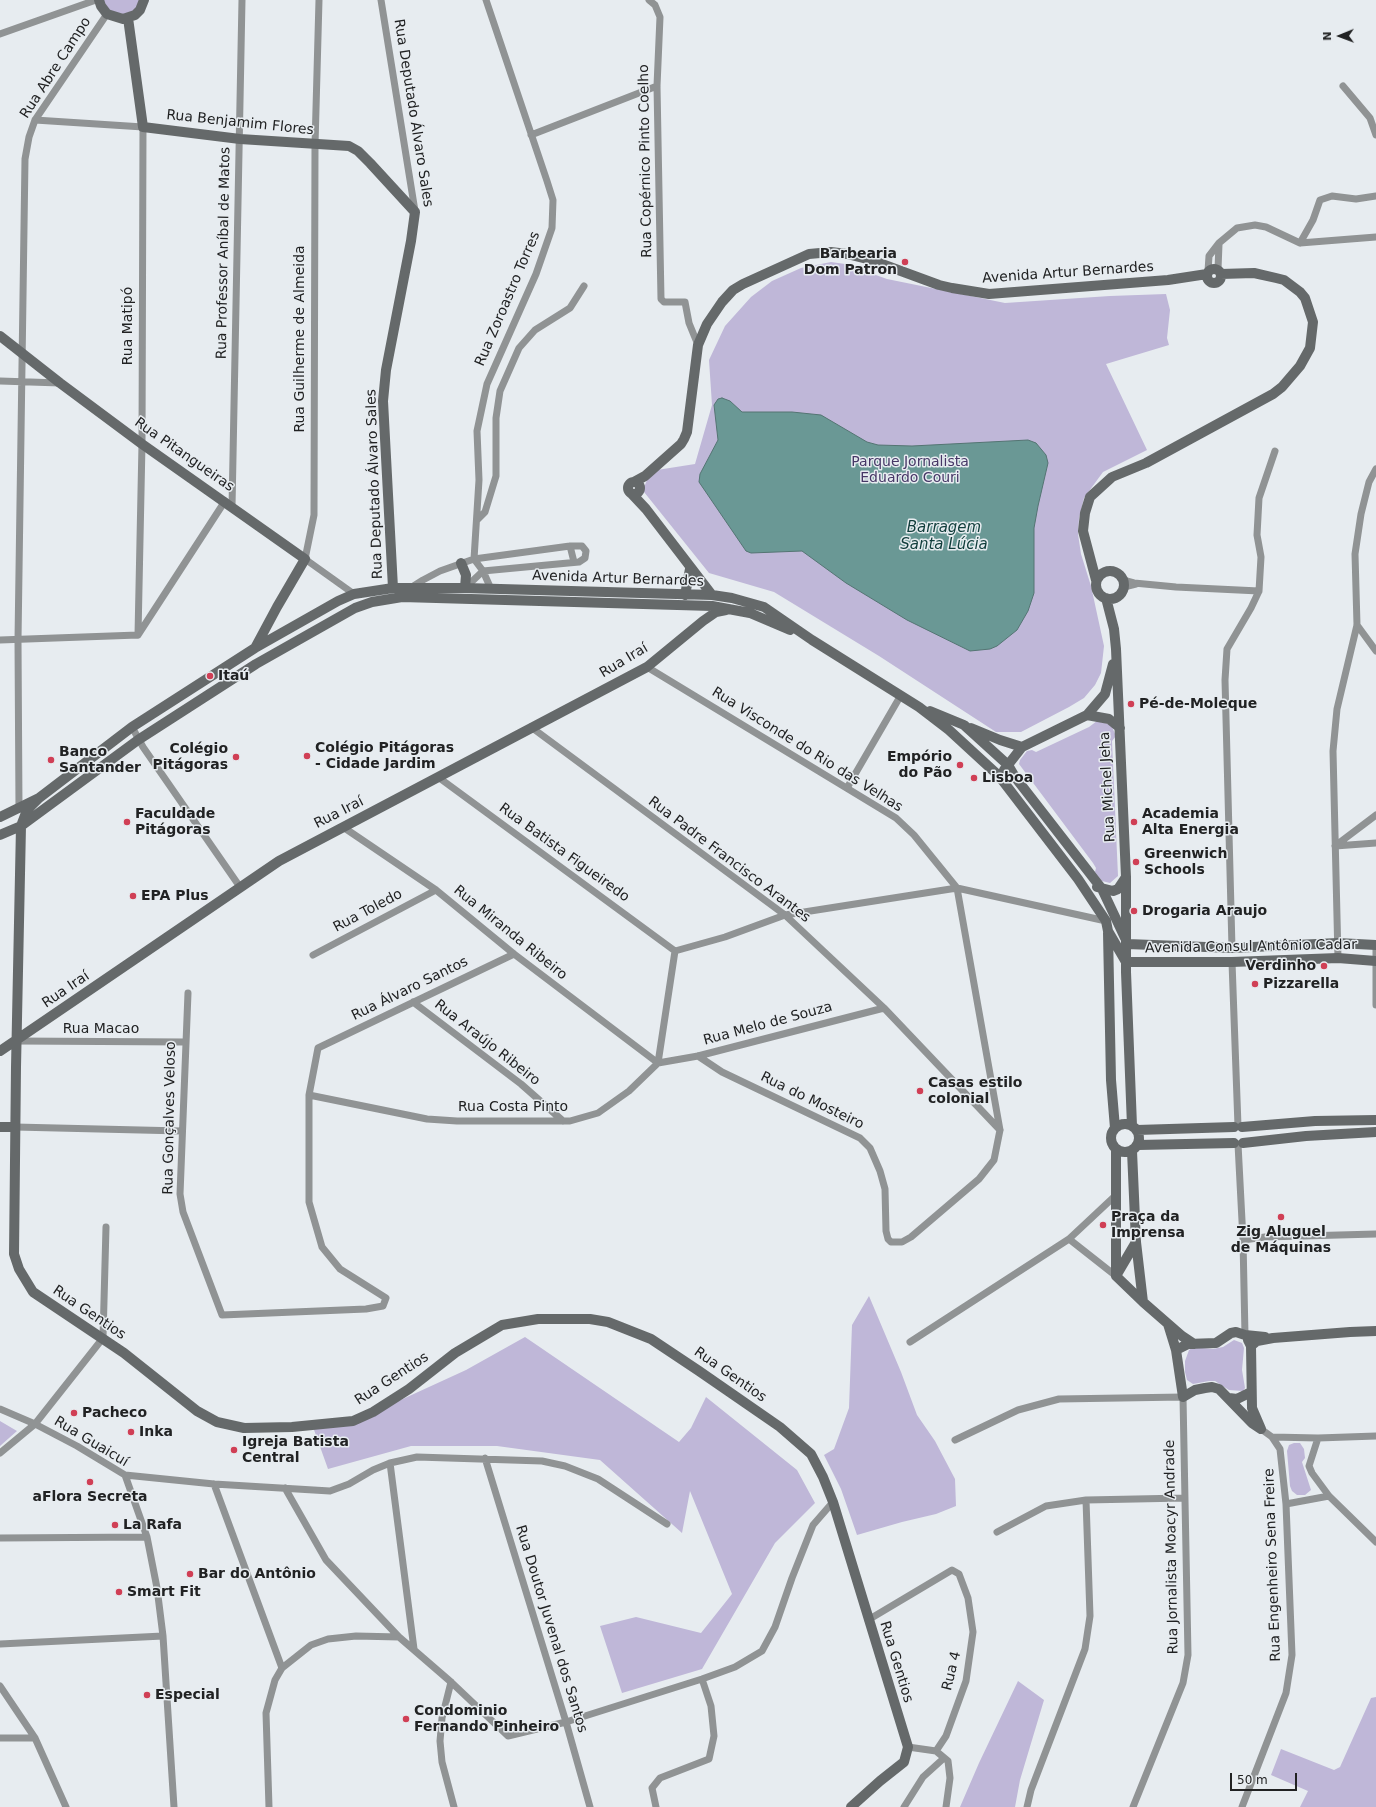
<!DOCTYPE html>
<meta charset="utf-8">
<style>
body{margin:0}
#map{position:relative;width:1376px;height:1807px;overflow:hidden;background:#e7ecf0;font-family:"DejaVu Sans",sans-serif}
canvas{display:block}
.north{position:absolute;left:1320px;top:16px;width:40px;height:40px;-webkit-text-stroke:3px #e7ecf0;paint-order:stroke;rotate:269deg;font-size:11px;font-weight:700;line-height:16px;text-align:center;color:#212223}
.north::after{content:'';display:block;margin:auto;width:14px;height:18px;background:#212223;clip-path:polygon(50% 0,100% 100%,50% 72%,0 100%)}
.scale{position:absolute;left:1230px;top:1773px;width:67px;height:18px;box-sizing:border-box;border:2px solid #212223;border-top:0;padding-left:5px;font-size:12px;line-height:14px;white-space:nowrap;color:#212223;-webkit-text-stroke:3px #e7ecf0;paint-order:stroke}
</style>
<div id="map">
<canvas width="1376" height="1807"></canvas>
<div class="north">N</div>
<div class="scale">50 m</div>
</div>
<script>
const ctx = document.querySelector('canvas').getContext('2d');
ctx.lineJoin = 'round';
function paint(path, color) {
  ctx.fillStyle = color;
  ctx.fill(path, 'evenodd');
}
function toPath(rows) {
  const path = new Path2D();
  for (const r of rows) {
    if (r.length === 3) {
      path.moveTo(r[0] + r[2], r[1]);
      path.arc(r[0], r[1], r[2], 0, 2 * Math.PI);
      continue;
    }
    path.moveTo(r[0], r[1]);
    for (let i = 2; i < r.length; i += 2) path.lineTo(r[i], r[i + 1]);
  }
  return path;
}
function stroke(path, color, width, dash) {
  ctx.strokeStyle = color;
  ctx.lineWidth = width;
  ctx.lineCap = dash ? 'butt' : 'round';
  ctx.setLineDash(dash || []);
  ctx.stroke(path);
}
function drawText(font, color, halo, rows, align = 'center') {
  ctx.font = font + ' "DejaVu Sans",sans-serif';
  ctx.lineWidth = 3;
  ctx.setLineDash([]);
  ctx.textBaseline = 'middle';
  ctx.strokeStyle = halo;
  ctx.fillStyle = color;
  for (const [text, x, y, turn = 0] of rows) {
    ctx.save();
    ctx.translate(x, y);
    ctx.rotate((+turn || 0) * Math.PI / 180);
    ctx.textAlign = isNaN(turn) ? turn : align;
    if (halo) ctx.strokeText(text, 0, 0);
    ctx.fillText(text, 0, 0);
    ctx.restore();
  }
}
const green = toPath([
 [101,0,142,0,129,16,112,15],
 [831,262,845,264,887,279,1005,303,1110,296,1166,294,1170,310,1167,338,1169,345,1106,364,1147,450,1103,472,1084,498,1079,518,1078,534,1081,554,1091,586,1104,646,1101,673,1095,685,1084,698,1069,707,1021,732,996,732,879,656,774,592,709,573,640,487,645,485,649,475,657,470,695,464,712,405,709,360,725,326,751,297,772,281,801,268],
 [1097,721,1109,724,1112,727,1116,736,1112,741,1118,876,1110,883,1102,881,1095,872,1096,868,1093,863,1019,764,1020,760,1027,751,1032,750,1036,752,1089,727],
 [869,1296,901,1372,917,1415,935,1441,955,1479,956,1506,936,1514,902,1522,857,1535,841,1489,824,1455,834,1449,849,1408,852,1325],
 [525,1337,679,1442,691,1428,706,1397,797,1470,815,1503,775,1543,702,1669,622,1693,600,1626,636,1617,701,1633,732,1594,690,1491,682,1533,600,1460,497,1446,411,1446,328,1469,313,1427,357,1420,466,1370],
 [1234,1340,1242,1343,1244,1348,1242,1370,1245,1388,1243,1391,1229,1390,1215,1381,1209,1381,1193,1384,1187,1380,1185,1372,1185,1361,1189,1350,1193,1347,1213,1349,1223,1347],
 [0,1421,17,1431,0,1446],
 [1294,1443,1300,1443,1304,1449,1305,1458,1302,1462,1311,1490,1305,1495,1297,1495,1292,1491,1290,1486,1287,1451,1289,1445],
 [1018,1681,1044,1700,1020,1780,1015,1807,960,1807,979,1763],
 [1376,1697,1376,1807,1300,1807,1308,1791,1271,1775,1281,1749,1334,1770,1340,1767,1371,1698]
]);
const water = toPath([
 [722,398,730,401,742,412,792,412,821,415,867,442,878,445,912,446,1028,440,1036,443,1046,455,1048,463,1038,506,1034,528,1034,593,1028,611,1017,630,997,646,990,649,970,651,907,620,846,583,802,551,751,553,746,551,699,482,700,474,718,440,714,405,718,399,722,398]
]);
const street = toPath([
 [319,0,315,145,314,515,305,559,354,594],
 [381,0,415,211],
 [486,0,547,181,553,200,552,228,536,274,487,384,477,431,479,480,474,559,483,571,491,589],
 [649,0,655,5,660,17,657,86,661,299,664,302,685,302,689,323,698,345],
 [0,34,96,0],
 [1343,86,1370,118,1376,135],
 [35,120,143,127,142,444,138,635],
 [531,135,657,86],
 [1300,243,1313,220,1320,200,1332,196,1356,199,1376,196],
 [1218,269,1219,244],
 [1208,271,1209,256,1219,243,1237,228,1255,225,1266,227,1300,243,1376,237],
 [0,381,60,383],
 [232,507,242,0],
 [477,520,485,512,496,476,496,418,500,391,519,348,535,330,570,308,584,286],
 [570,546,574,562],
 [1123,580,1134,583,1176,587,1259,591],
 [412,587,423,580,440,571,474,559,570,546,582,546,586,551,585,558,579,562,483,571,465,588],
 [1124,587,1136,584],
 [1357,625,1376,651],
 [138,635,225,501],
 [0,640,138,635],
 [647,667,896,818,914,835,957,888,1000,1130,994,1160,979,1179,911,1237,902,1242,891,1242,888,1239,886,1231,885,1189,880,1171,870,1148,860,1138,722,1072,698,1056],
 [132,727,143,747,240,887],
 [531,727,785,915,884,1008,1000,1130],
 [438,777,675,951],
 [847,788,901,695],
 [19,809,18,640,25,159,29,137,35,120,107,14],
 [343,827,436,890,514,954,658,1063,698,1056,884,1008],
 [1335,846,1376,815],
 [1335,846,1376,843],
 [1376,945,1376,1005],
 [1232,948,1225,680,1227,649,1251,608,1259,591,1261,557,1257,535,1259,498,1275,451],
 [675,951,725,937,785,915,957,888,1106,921],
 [313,955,436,890],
 [1338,958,1333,751,1337,709,1357,625,1355,554,1361,514,1369,482,1376,469],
 [1232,962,1238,1126],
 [188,993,180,1194,183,1212,222,1315,366,1309,383,1306,386,1298,340,1269,322,1247,309,1202,309,1095,318,1048,514,954],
 [413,1002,521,1084,563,1121],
 [16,1041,185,1042],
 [309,1095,427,1119,457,1121,570,1121,598,1113,629,1091,658,1063,675,951],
 [15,1127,182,1131],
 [1238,1144,1243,1240,1245,1335],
 [1069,1239,1116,1276],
 [1243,1240,1265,1237,1376,1234],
 [910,1342,1069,1239,1116,1195],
 [0,1409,35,1424,77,1446,125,1475,147,1537,157,1588,163,1636,174,1807],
 [1272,1437,1318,1438,1376,1436],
 [1318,1438,1309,1466,1312,1473,1329,1496,1376,1542],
 [955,1440,1018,1410,1059,1399,1183,1397,1188,1655,1183,1683,1133,1807],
 [0,1453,35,1424,103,1338,106,1227],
 [485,1458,566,1722,590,1807],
 [390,1463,414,1649],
 [125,1475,214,1484,330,1491,349,1484,373,1470,390,1463,417,1457,542,1461,565,1466,598,1479,667,1524],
 [214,1484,282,1668],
 [285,1488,326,1560,399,1637,451,1682,508,1736,566,1722,702,1679,735,1667,762,1651,775,1627,792,1578,813,1525,833,1502],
 [1286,1504,1329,1496],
 [997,1532,1046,1506,1086,1500,1185,1498],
 [0,1538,147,1537],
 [868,1620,952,1570,959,1574,968,1598,973,1632,966,1681,946,1736,936,1751,908,1747],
 [0,1644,163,1636],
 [451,1682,442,1718,440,1741,442,1762,454,1807],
 [0,1686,35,1738,66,1807],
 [0,1738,35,1738],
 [936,1751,948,1761,950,1778,946,1807],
 [269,1807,266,1713,275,1680,282,1668,311,1645,328,1639,356,1636,399,1637],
 [656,1807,652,1788,660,1778,709,1759,714,1736,711,1706,702,1679],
 [904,1807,923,1777,944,1758],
 [1027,1807,1031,1790,1085,1649,1090,1616,1086,1500],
 [1242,1807,1286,1693,1292,1655,1286,1504,1280,1449,1272,1437,1261,1429]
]);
const secondary = toPath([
 [99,0,101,6,107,14,123,19,135,15,140,10,144,0],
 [128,18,143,127,240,139,349,146,358,151,370,163,415,212,411,241,386,370,383,401,393,588],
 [1214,276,7],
 [0,336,60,383,142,444,305,559,277,607,255,648],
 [634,482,645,476,681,444,684,439,687,432,698,345,707,324,722,302,733,290,743,284,809,254,831,252,847,254,871,260,939,285,952,288,989,294,1168,280,1207,274],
 [634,488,6],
 [631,493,646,509,712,595],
 [461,563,466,575,465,588],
 [1110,585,14],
 [1096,580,1083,531,1085,513,1090,497,1112,477,1146,463,1273,394,1282,387,1300,366,1310,348,1313,322,1305,298,1300,292,1284,280,1276,278,1254,273,1221,274],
 [685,595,690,569],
 [1106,598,1114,629,1116,649,1126,877,1126,972,1132,1126],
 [930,711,964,725,1008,765,1015,777,1102,889,1125,938],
 [1087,715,1109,719,1120,728],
 [971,728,1000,740,1022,747],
 [1004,770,1022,747,1087,715,1105,694,1113,664],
 [39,798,27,810,21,826,16,1067,14,1254,19,1269,33,1292,124,1353,197,1411,217,1422,244,1428,292,1427,353,1421,373,1412,409,1389,455,1353,502,1325,538,1319,590,1319,608,1322,651,1339,699,1371,780,1427,811,1454,823,1477,833,1502,908,1747,904,1762,880,1781,851,1807],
 [0,817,39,798,132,727,255,648,338,601,354,594,393,588,465,588,712,595,732,598,764,607,812,640,919,707,949,730,999,776,1078,879,1106,921,1108,931,1126,962],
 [0,835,21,826,138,740,256,664,355,608,372,602,402,597,712,606,750,613,790,630],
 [1097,887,1113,891,1118,889,1126,877],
 [1108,933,1111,1080,1115,1128],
 [1127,944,1232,948,1338,943,1376,945],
 [1126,962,1232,962,1338,958,1376,961],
 [0,1051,279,861,647,667,703,621,716,612,726,610],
 [1125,1138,14],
 [0,1127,15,1127],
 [1242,1127,1315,1121,1376,1120],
 [1137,1130,1234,1127],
 [1243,1143,1306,1136,1376,1132],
 [1138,1145,1234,1143],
 [1116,1149,1116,1276,1143,1302,1182,1336,1194,1344],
 [1132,1151,1136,1242,1143,1302],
 [1116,1276,1136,1242],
 [1168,1324,1176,1350,1183,1397,1195,1390,1205,1388,1212,1387,1219,1389,1252,1423,1261,1429],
 [1248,1340,1251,1346,1252,1408,1261,1429],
 [1251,1346,1257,1341,1273,1338,1350,1332,1376,1331],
 [1176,1350,1188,1344,1216,1343,1231,1333,1236,1332,1245,1335,1265,1337],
 [1229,1398,1237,1399,1251,1392]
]);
const markers = [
 [905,262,4,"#d03f55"],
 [210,676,4,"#d03f55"],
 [1131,704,4,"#d03f55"],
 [307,756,4,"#d03f55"],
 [236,757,4,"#d03f55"],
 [51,760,4,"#d03f55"],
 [960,765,4,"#d03f55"],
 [974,778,4,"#d03f55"],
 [127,822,4,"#d03f55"],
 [1134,822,4,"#d03f55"],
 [1136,862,4,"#d03f55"],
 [133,896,4,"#d03f55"],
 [1134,911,4,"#d03f55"],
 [1324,966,4,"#d03f55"],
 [1255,984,4,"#d03f55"],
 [920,1091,4,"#d03f55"],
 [1281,1217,4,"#d03f55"],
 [1103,1225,4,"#d03f55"],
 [74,1413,4,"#d03f55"],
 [131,1432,4,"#d03f55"],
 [234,1450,4,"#d03f55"],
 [90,1482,4,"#d03f55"],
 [115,1525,4,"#d03f55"],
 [190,1574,4,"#d03f55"],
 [119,1592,4,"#d03f55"],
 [147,1695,4,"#d03f55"],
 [406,1719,4,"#d03f55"]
];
const streetNames = [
 ["Rua Abre Campo",56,68,-57],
 ["Rua Deputado Álvaro Sales",413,113,81],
 ["Rua Benjamim Flores",240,123,6],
 ["Rua Copérnico Pinto Coelho",646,161,-91],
 ["Rua Professor Aníbal de Matos",224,253,-89],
 ["Avenida Artur Bernardes",1068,273,-4],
 ["Rua Zoroastro Torres",508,299,-67],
 ["Rua Matipó",128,326,-90],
 ["Rua Guilherme de Almeida",300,339,-90],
 ["Rua Pitangueiras",184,455,35],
 ["Rua Deputado Álvaro Sales",375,484,-92],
 ["Avenida Artur Bernardes",618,579,2],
 ["Rua Iraí",624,661,-31],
 ["Rua Visconde do Rio das Velhas",807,750,32],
 ["Rua Michel Jeha",1108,787,-93],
 ["Rua Iraí",339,813,-27],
 ["Rua Batista Figueiredo",564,853,36],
 ["Rua Padre Francisco Arantes",729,860,37],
 ["Rua Toledo",368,911,-28],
 ["Rua Miranda Ribeiro",510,933,39],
 ["Avenida Consul Antônio Cadar",1251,947,-1],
 ["Rua Álvaro Santos",410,989,-26],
 ["Rua Iraí",66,990,-34],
 ["Rua Melo de Souza",768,1024,-15],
 ["Rua Macao",101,1029],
 ["Rua Araújo Ribeiro",487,1043,38],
 ["Rua do Mosteiro",812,1101,26],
 ["Rua Costa Pinto",513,1107],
 ["Rua Gonçalves Veloso",170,1118,-89],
 ["Rua Gentios",89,1313,34],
 ["Rua Gentios",730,1375,35],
 ["Rua Gentios",392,1379,-33],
 ["Rua Guaicuí",91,1442,31],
 ["Rua Jornalista Moacyr Andrade",1172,1547,-91],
 ["Rua Engenheiro Sena Freire",1273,1565,-92],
 ["Rua Doutor Juvenal dos Santos",551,1629,73],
 ["Rua Gentios",896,1662,73],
 ["Rua 4",952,1671,-76]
];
const poiNames = [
 ["Barbearia",897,254,"right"],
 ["Dom Patron",897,270,"right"],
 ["Itaú",218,676],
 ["Pé-de-Moleque",1139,704],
 ["Colégio Pitágoras",315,748],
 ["- Cidade Jardim",315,764],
 ["Colégio",228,749,"right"],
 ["Pitágoras",228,765,"right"],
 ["Banco",59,752],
 ["Santander",59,768],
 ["Empório",952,757,"right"],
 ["do Pão",952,773,"right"],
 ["Lisboa",982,778],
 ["Faculdade",135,814],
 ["Pitágoras",135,830],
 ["Academia",1142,814],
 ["Alta Energia",1142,830],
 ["Greenwich",1144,854],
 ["Schools",1144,870],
 ["EPA Plus",141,896],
 ["Drogaria Araujo",1142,911],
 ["Verdinho",1316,966,"right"],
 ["Pizzarella",1263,984],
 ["Casas estilo",928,1083],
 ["colonial",928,1099],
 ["Praça da",1111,1217],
 ["Imprensa",1111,1233],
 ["Zig Aluguel",1281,1232,"center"],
 ["de Máquinas",1281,1248,"center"],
 ["Pacheco",82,1413],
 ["Inka",139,1432],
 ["Igreja Batista",242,1442],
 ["Central",242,1458],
 ["aFlora Secreta",90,1497,"center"],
 ["La Rafa",123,1525],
 ["Bar do Antônio",198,1574],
 ["Smart Fit",127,1592],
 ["Especial",155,1695],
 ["Condominio",414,1711],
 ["Fernando Pinheiro",414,1727]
];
const parkNames = [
 ["Parque Jornalista",910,462],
 ["Eduardo Couri",910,478]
];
const waterNames = [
 ["Barragem",944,528],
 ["Santa Lúcia",944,545]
];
paint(green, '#bfb7d8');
paint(water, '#6a9895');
stroke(water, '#547573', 1);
stroke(street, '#909394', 7);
stroke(secondary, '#65696a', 10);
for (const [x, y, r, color] of markers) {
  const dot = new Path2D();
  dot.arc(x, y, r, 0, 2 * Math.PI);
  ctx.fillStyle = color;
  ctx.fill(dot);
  stroke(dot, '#e7ecf0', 1.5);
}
drawText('14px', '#212223', '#e7ecf0', streetNames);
drawText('bold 14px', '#212223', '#e7ecf0', poiNames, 'left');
drawText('14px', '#463766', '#e7ecf0', parkNames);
drawText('italic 15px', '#103d3b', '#e7ecf0', waterNames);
</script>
